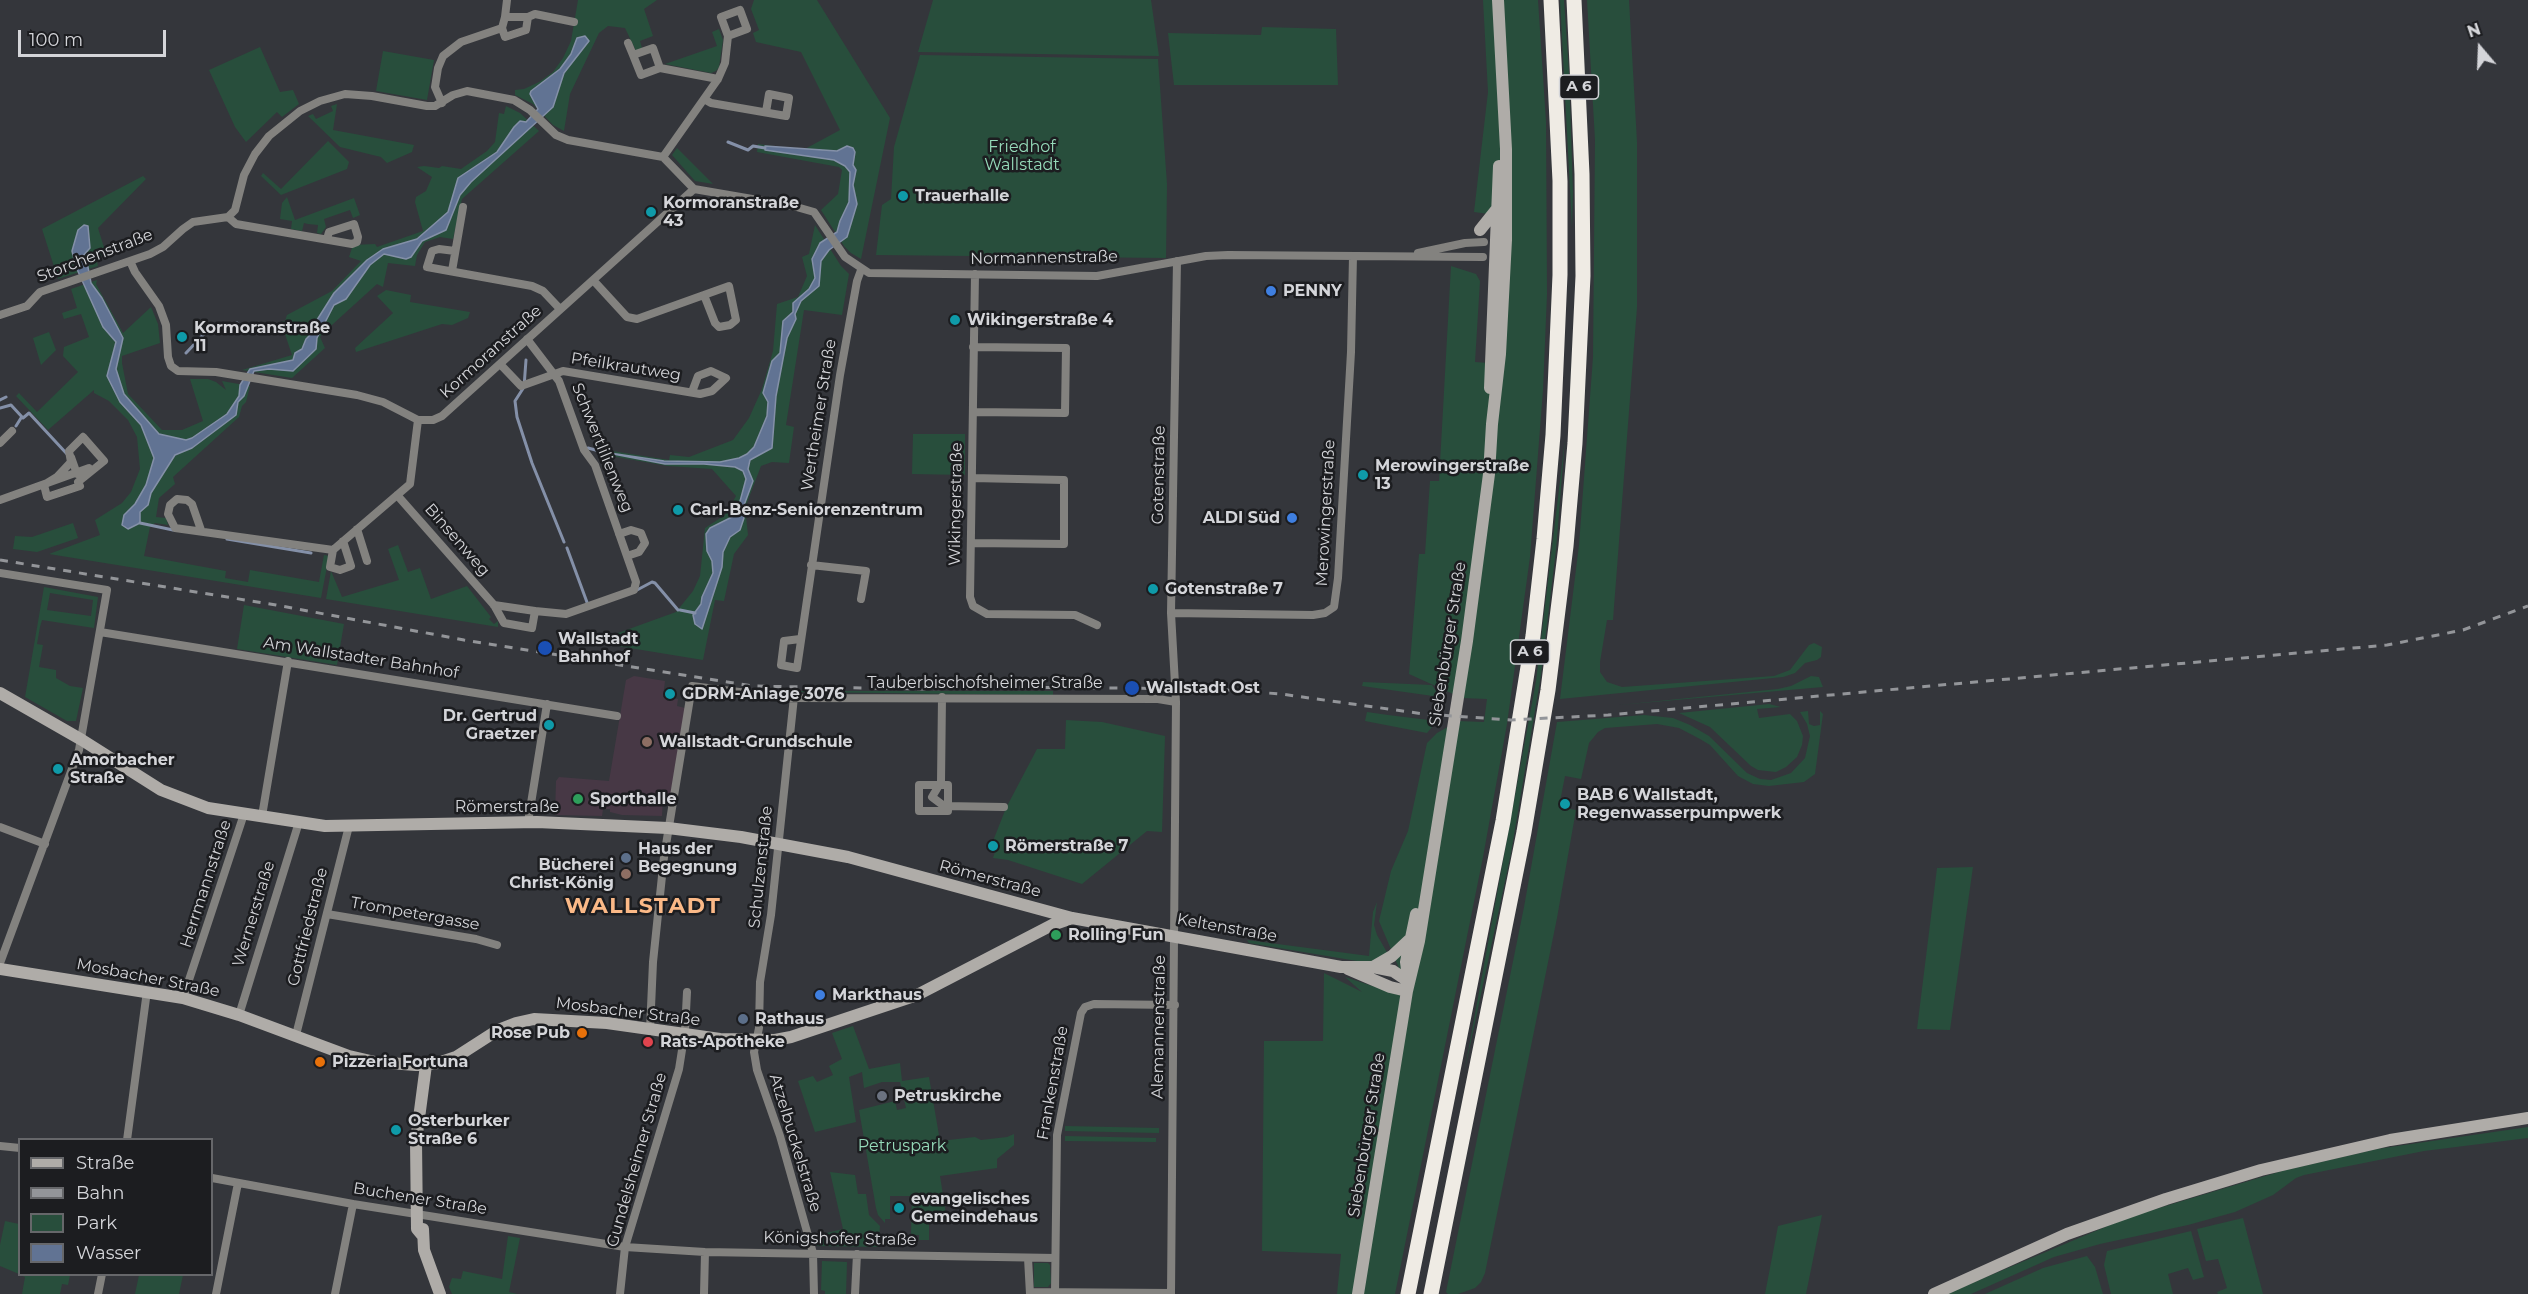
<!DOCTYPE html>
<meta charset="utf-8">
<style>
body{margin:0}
#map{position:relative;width:2528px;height:1294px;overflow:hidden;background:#34363b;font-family:Montserrat,sans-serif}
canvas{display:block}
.legend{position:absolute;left:18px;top:1138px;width:195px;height:138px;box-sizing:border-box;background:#1c1d20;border:2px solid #66676a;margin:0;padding:8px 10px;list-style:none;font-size:18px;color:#d4d5d9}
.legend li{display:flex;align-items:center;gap:12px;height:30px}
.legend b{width:30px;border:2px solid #66676a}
.north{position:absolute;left:2450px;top:18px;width:60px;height:60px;-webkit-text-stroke:4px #1c1d20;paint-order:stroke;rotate:341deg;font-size:16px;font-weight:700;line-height:24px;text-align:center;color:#d4d5d9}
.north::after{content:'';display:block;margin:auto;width:21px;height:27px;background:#d4d5d9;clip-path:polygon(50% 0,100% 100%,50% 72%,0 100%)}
.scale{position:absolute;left:18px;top:30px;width:148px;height:27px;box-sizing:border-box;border:3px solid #d4d5d9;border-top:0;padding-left:8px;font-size:18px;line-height:21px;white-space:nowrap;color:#d4d5d9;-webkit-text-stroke:4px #1c1d20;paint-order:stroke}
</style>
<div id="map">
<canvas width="2528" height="1294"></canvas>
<ul class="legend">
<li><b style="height:8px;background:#afaca8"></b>Straße</li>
<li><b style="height:8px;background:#939599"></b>Bahn</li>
<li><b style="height:16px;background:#284e3c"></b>Park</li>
<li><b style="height:16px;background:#617393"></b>Wasser</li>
</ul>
<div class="north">N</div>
<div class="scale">100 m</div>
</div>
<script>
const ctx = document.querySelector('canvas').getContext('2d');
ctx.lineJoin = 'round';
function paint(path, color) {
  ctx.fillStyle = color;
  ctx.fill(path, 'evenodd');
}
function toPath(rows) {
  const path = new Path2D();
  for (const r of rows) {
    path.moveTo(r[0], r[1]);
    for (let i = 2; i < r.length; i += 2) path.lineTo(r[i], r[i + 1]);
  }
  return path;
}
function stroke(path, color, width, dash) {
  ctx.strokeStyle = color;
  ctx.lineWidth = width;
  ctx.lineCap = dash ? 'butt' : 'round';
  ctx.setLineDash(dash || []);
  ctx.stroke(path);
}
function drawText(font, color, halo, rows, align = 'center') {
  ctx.font = font + ' Montserrat,sans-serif';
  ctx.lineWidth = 5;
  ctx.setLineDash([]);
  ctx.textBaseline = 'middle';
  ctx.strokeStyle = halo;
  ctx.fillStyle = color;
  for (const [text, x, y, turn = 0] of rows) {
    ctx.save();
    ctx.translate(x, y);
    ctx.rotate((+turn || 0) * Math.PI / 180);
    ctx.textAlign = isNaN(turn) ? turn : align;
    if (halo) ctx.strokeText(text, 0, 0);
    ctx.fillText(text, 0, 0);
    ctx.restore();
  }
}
const education = toPath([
 [634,676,665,681,663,697,678,699,677,706,685,708,670,798,663,798,662,816,622,815,610,812,610,809,603,809,602,816,555,815,556,781,559,777,609,781,626,680]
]);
const green = toPath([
 [578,0,657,0,644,9,653,36,640,41,642,48,636,51,625,28,608,26,599,33,570,94,564,131,553,125,533,104,515,95,515,90,524,89,539,82,553,72,563,58,571,41],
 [754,0,817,0,890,118,861,259,851,253,844,246,821,210,838,194,842,170,839,167,757,152,758,144,803,150,840,130,801,52,756,42,753,33,759,30,751,9],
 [933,0,1151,0,1159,56,918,52],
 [1483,0,1538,0,1546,122,1547,294,1543,390,1530,557,1507,724,1483,857,1395,1294,1337,1294,1341,1254,1262,1251,1264,1041,1323,1041,1324,973,1362,992,1345,977,1412,999,1379,921,1391,871,1408,831,1427,743,1437,733,1458,721,1484,722,1487,699,1462,698,1409,674,1419,554,1425,554,1430,481,1439,481,1451,266,1476,274,1480,281,1475,362,1502,364,1511,217,1474,212,1488,92],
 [1560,0,1564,0,1569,72,1573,192,1572,228],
 [1587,0,1629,0,1637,142,1637,307,1613,620,1607,620,1600,662,1600,672,1607,682,1622,687,1774,676,1790,670,1809,645,1814,643,1822,647,1821,657,1817,660,1805,663,1795,673,1783,677,1560,699,1579,545,1593,357,1595,140],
 [1262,27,1336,29,1338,85,1174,85,1168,33,1261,35],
 [719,29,723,40,719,67,716,71,711,73,665,64,717,46,712,32],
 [260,47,280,92,293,90,299,104,282,117,277,112,246,142,235,127,209,70],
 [383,51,434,60,427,100,376,91],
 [920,55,1158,59,1167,184,1166,258,876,255,882,205,891,199,894,147],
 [337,104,333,130,414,145,412,152,387,163,381,157,340,147,308,116,313,114,316,119,333,111,331,106],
 [506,106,520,113,539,131,462,199,453,239,440,237,425,242,417,255,415,266,388,263,383,287,377,284,322,334,320,337,325,348,292,378,242,370,292,355,281,322,285,321,287,315,332,291,361,261,349,257,353,245,375,244,377,247,423,231,415,202,416,197,426,191,432,177,417,167,424,166,439,168,442,166,461,169,487,151,495,142,499,113,504,114],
 [328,141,349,162,347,169,281,195,261,176,263,173,281,189],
 [677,148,713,184,695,181,672,155],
 [143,176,146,179,98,228,106,254,96,258,98,266,58,279,42,229],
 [287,197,295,220,354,198,360,215,353,218,350,210,324,219,326,227,321,234,317,233,318,225,308,224,304,223,302,231,291,229,292,221,280,219,282,203],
 [815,225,841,266,849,274,842,315,804,310,786,425,794,427,789,463,772,462,761,466,745,508,748,535,734,554,724,601,715,600,703,660,593,642,676,612,693,591,700,576,705,528,725,515,736,496,712,469,668,466,605,455,606,450,669,460,670,455,689,457,733,440,749,418,762,389,773,351,777,304,798,297,807,276,802,257,809,254],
 [97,280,96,284,123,333,151,307,158,324,160,343,122,356,122,363,128,394,162,430,182,430,203,421,190,379,208,379,216,382,226,390,222,381,250,386,246,402,242,406,239,417,173,477,175,484,159,498,156,517,166,518,168,525,155,523,150,527,144,556,226,571,225,578,248,582,250,570,319,582,324,555,329,556,321,598,49,554,100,535,95,520,122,503,131,492,140,469,137,437,128,420,109,401,94,393,94,390,48,430,16,396,19,393,37,412,78,372,63,356,64,347,89,337,81,314,64,319,62,313,77,308,71,289],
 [386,290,411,295,410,302,470,312,468,318,452,325,442,324,356,352,355,348,393,313,377,296],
 [49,332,56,350,41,365,33,338],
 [913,434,965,434,965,475,912,474],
 [1565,439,1556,550,1541,675,1511,853,1464,1074,1536,681],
 [73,523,78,538,37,552,13,549,15,536,32,537],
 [398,545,408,572,420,568,431,599,467,586,491,617,489,619,494,624,498,621,498,627,326,599,331,571,342,597,399,580,388,549],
 [44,587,98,597,94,628,42,620,40,627,37,644,43,645,39,667,56,670,56,678,70,686,83,688,76,721,67,721,25,697],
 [50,593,93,600,91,616,47,610],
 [244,605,344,624,337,665,237,649],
 [1811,676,1819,677,1823,687,1619,705,1778,689,1791,686],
 [1363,682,1432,685,1440,697,1362,686],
 [796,691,1053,691,1053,695,796,692],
 [1769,704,1781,707,1757,709,1759,718,1790,714,1797,721,1803,736,1802,745,1797,757,1786,767,1776,772,1758,770,1751,766,1710,727,1679,713],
 [1808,711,1809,724,1814,726,1820,725,1820,711,1823,714,1815,774,1804,782,1769,786,1753,784,1738,776,1710,745,1700,739,1679,728,1657,724,1605,728,1598,732,1589,743,1581,779,1565,776,1559,807,1576,810,1557,918,1485,1273,1481,1282,1475,1288,1458,1294,1448,1294,1446,1292,1524,907,1557,722,1644,715,1673,718,1690,725,1709,736,1747,773,1760,779,1771,780,1791,773,1805,758,1810,736,1807,724,1800,712],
 [1367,712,1388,715,1437,721,1427,733,1365,721],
 [1066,720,1102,722,1165,736,1162,832,1147,831,1082,884,1008,860,993,858,998,843,993,841,1006,808,1037,749,1065,749],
 [1973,867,1950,1030,1917,1029,1937,868],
 [1377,902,1374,925,1377,935,1388,954,1376,961,1363,962,1249,943,1247,940,1369,956,1373,912],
 [853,1026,869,1069,900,1063,902,1081,929,1077,940,1141,975,1137,981,1140,1007,1137,1014,1134,1014,1145,997,1159,997,1168,940,1176,946,1214,929,1215,929,1240,919,1240,919,1235,911,1235,912,1196,890,1196,890,1219,885,1219,885,1223,878,1215,876,1208,859,1110,895,1101,897,1110,906,1108,900,1082,882,1082,864,1088,862,1072,849,1077,856,1122,815,1132,798,1081,813,1076,817,1082,833,1075,829,1066,842,1059,832,1033],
 [1065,1126,1159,1128,1159,1133,1065,1131],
 [2528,1127,2528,1138,2424,1151,2304,1175,2296,1178,2273,1195,2235,1212,2188,1225,2100,1244,2054,1257,1971,1294,1946,1294,2129,1217,2282,1171,2377,1149],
 [1065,1136,1156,1138,1156,1142,1065,1141],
 [830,1172,855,1175,858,1194,866,1194,869,1215,880,1226,878,1247,817,1246,818,1235,843,1229],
 [1822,1215,1806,1294,1765,1294,1778,1226],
 [2243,1218,2263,1294,2218,1294,2217,1292,2227,1288,2218,1259,2206,1261,2197,1229],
 [5,1221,19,1224,19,1274,0,1266,0,1245],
 [2191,1231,2204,1277,2193,1280,2188,1268,2168,1274,2173,1294,2111,1294,2104,1265,2107,1251],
 [508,1236,520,1238,509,1292,517,1294,452,1294,449,1287,452,1278,461,1279,463,1271,502,1279],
 [2087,1256,2095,1267,2103,1294,1985,1294,2043,1268],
 [822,1261,847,1262,846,1294,825,1294,825,1291,821,1290],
 [1034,1263,1048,1263,1050,1265,1051,1283,1048,1287,1034,1287],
 [20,1275,70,1274,70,1275,68,1285,62,1284,60,1294,22,1294,25,1277],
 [139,1275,183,1275,179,1294,135,1294]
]);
const water = toPath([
 [585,36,589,41,564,73,553,107,471,182,460,195,446,230,422,241,411,257,406,259,384,254,370,265,346,299,334,305,317,338,316,349,293,371,269,369,254,371,244,396,238,402,236,415,192,448,175,455,151,493,148,505,140,512,140,523,128,529,122,525,124,515,135,504,146,485,154,458,141,425,120,402,107,376,116,342,103,327,76,267,72,251,78,230,84,225,88,226,90,248,82,257,87,262,91,283,102,298,123,338,116,369,124,394,159,434,186,440,192,438,227,414,239,396,240,385,250,369,293,360,295,353,302,349,306,339,315,330,317,320,334,293,367,260,383,249,417,239,448,212,458,178,497,152,514,127,520,121,526,122,538,109,530,94,531,91,560,69,571,54,577,38,585,36],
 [765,146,837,151,847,146,853,148,855,152,853,165,856,170,853,185,857,204,847,237,829,250,821,261,819,286,801,301,795,314,796,319,787,338,776,396,772,448,750,460,748,469,753,481,743,508,744,518,740,530,730,537,723,552,722,567,702,629,695,624,693,615,701,604,702,597,713,573,712,561,707,551,706,534,710,528,732,517,739,505,746,479,743,471,735,467,704,464,665,464,603,452,664,461,720,462,739,458,747,454,754,447,767,416,768,402,763,393,772,361,780,353,783,321,793,312,793,303,809,289,815,278,812,259,820,243,837,232,840,221,849,202,850,172,845,166,834,160,765,150,765,146]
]);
const stream = toPath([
 [728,142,748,150,753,146,765,148],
 [186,353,204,334,237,323],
 [526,360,524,387,515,401,517,417,532,463,564,542],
 [0,400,6,397],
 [0,408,11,405,23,418,29,413,67,454],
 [16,426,21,418],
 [588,448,603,452],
 [140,523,173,530],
 [227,539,311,553],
 [567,548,588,605],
 [637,590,652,582,655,583,678,610],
 [680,610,695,613]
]);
const street = toPath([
 [505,17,528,17,526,30,505,37,502,28,505,17],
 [505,17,507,0],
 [528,17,535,14,574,22],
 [628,43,633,55],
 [660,68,653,48,633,55,641,75,660,68,718,79],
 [704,99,711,103,786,116,789,98,769,94,766,112],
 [442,103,435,87,438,68,443,56,461,42,502,28],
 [663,157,718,79,725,63,728,36,721,17,740,10,747,29,728,36],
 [228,217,236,224,352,244,357,242,358,237,354,224,329,232,327,239],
 [455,251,439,249,432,251,427,267,532,286,543,291,560,309],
 [1418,253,1465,243,1484,242],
 [130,261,135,272,159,306,166,325,168,357,171,366,178,371,216,372,357,395,383,402,418,420,433,420,442,416,694,189],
 [452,271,463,207],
 [975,274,970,597,973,606,987,614,1075,615,1097,625],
 [593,280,627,317,637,319,729,286,736,320,730,325,719,327,715,323,704,295],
 [0,315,27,306,40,292,150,254,163,247,183,229,193,222,228,217,235,210,244,175,255,154,269,136,300,111,320,101,345,94,372,96,427,106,435,106,453,95,467,91,514,100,530,110,556,135,568,140,663,157,694,189,793,206,814,212,845,257,869,273,1097,276,1206,256,1228,255,1483,257],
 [527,339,559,381,584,450,595,465,636,582,634,590,566,614,535,611],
 [500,364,521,386,563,371,700,394,712,391,726,378,711,371,698,376,692,392],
 [973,412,1065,413,1066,348,973,347],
 [83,437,104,461,78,482,80,486,47,497,44,485,57,477,71,462,69,451,83,437],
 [0,443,12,431],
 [71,457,77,474],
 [397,495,494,605,504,623,532,628,535,611,494,605],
 [0,500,89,468],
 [357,529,367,561],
 [201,530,192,504,187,500,177,499,170,505,168,514,175,528,333,550,410,484,418,420],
 [619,534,631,530,641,533,645,543,639,552,627,556],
 [971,543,1064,544,1064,480,972,478],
 [333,550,330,567,340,570,351,566,343,541],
 [811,565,866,571,861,599],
 [0,573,107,590,79,750,0,963],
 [1171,613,1313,615,1325,613,1334,607,1338,578,1351,352,1353,256],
 [100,632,617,716],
 [800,639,784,641,781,665,797,668,840,375,857,281,861,270],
 [794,697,771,915,760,982,759,1028,754,1052,757,1070,780,1136,813,1253,814,1294],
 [942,697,941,782,932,797,944,806,1004,807],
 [919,785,948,785,948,811,919,811,919,785],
 [262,816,288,661],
 [528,822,547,704],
 [0,827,45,844],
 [327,914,476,939,497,945],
 [183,998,244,814],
 [239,1015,299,822],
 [650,1030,653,962,664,857,692,686,787,698,1158,699,1176,702],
 [296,1035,349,826],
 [127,1140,147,991],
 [0,1146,20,1148],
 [212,1178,353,1204,625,1247,705,1252,1055,1258],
 [1028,1258,1030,1294],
 [1030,1292,1171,1293],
 [1055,1292,1057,1135,1081,1013,1085,1007,1094,1004,1175,1005],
 [98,1294,102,1274],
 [216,1294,238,1183],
 [335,1294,353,1204],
 [620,1294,625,1247,679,1069,685,1031,687,992],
 [704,1294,705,1252],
 [855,1294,857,1254],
 [1171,1294,1176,702,1171,613,1177,261]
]);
const secondary = toPath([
 [1480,230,1496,210],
 [1490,388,1499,166],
 [0,693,82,740,161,790,208,808,325,826,537,822,668,828,741,837,848,857,1072,918,1341,967,1373,967,1393,971,1408,981],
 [1373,967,1392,956,1409,940],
 [0,969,183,998,239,1015,349,1056,375,1062,416,1065,438,1063,456,1057,498,1030,516,1023,534,1019,607,1023,720,1039,775,1040,791,1037,917,995,1052,925,1072,918],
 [1348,969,1390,987,1407,991],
 [1408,977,1406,962,1416,914],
 [423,1229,424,1250,440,1294],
 [422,1235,417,1229,416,1141,426,1065],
 [1358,1294,1407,991,1419,941,1467,641,1489,474,1492,424,1500,354,1506,240,1506,149,1498,0],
 [1934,1294,2067,1234,2166,1199,2261,1170,2390,1140,2528,1118]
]);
const highway = toPath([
 [1408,1294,1503,821,1533,636,1544,539,1553,435,1560,275,1560,181,1551,0],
 [1431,1294,1524,832,1548,690,1566,546,1575,443,1583,276,1582,174,1574,0]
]);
const rail = toPath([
 [0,560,276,605,464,640,752,686,923,689,999,687,1214,689,1281,694,1424,714,1511,720,1608,715,2387,645,2463,630,2528,606]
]);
const markers = [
 [903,196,6,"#0f9aa8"],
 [651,212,6,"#0f9aa8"],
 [1271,291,6,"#3f7fe0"],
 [955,320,6,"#0f9aa8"],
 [182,337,6,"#0f9aa8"],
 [1363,475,6,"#0f9aa8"],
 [678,510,6,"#0f9aa8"],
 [1292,518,6,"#3f7fe0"],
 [1153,589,6,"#0f9aa8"],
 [545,648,8,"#1a4fb4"],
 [1132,688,8,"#1a4fb4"],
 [670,694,6,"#0f9aa8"],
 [549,725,6,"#0f9aa8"],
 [647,742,6,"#8d6e63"],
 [58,769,6,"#0f9aa8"],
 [578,799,6,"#2e9e5b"],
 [1565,804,6,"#0f9aa8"],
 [993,846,6,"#0f9aa8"],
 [626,858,6,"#5c6f8a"],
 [626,874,6,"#8d6e63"],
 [1056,935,6,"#2e9e5b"],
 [820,995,6,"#3f7fe0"],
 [743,1019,6,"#5c6f8a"],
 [582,1033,6,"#e8710a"],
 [648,1042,6,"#e0444e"],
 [320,1062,6,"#e8710a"],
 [882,1096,6,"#6b7280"],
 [396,1130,6,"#0f9aa8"],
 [899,1208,6,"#0f9aa8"]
];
const shields = [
 [1579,87,39],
 [1530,652,39]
];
const shieldNames = [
 ["A 6",1579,87],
 ["A 6",1530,652]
];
const parkNames = [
 ["Friedhof",1022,147],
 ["Wallstadt",1022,165],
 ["Petruspark",902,1146]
];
const poiNames = [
 ["Trauerhalle",915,196],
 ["Kormoranstraße",663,203],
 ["43",663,221],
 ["PENNY",1283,291],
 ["Wikingerstraße 4",967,320],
 ["Kormoranstraße",194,328],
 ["11",194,346],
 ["Merowingerstraße",1375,466],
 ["13",1375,484],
 ["Carl-Benz-Seniorenzentrum",690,510],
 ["ALDI Süd",1280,518,"right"],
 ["Gotenstraße 7",1165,589],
 ["Wallstadt",558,639],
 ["Bahnhof",558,657],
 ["Wallstadt Ost",1146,688],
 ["GDRM-Anlage 3076",682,694],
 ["Dr. Gertrud",537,716,"right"],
 ["Graetzer",537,734,"right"],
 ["Wallstadt-Grundschule",659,742],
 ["Amorbacher",70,760],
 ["Straße",70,778],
 ["BAB 6 Wallstadt,",1577,795],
 ["Regenwasserpumpwerk",1577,813],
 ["Sporthalle",590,799],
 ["Römerstraße 7",1005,846],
 ["Haus der",638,849],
 ["Begegnung",638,867],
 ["Bücherei",614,865,"right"],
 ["Christ-König",614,883,"right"],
 ["Rolling Fun",1068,935],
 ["Markthaus",832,995],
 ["Rathaus",755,1019],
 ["Rose Pub",570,1033,"right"],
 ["Rats-Apotheke",660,1042],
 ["Pizzeria Fortuna",332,1062],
 ["Petruskirche",894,1096],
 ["Osterburker",408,1121],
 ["Straße 6",408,1139],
 ["evangelisches",911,1199],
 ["Gemeindehaus",911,1217]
];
const streetNames = [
 ["Storchenstraße",95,256,-21],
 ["Normannenstraße",1044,258,-1],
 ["Kormoranstraße",491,352,-42],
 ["Pfeilkrautweg",626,367,9],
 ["Wertheimer Straße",819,415,-81],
 ["Schwertlilienweg",602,448,68],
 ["Gotenstraße",1159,475,-89],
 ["Wikingerstraße",956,504,-89],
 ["Merowingerstraße",1326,513,-87],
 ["Binsenweg",457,540,49],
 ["Siebenbürger Straße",1448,644,-81],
 ["Am Wallstadter Bahnhof",361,658,9],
 ["Tauberbischofsheimer Straße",985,683],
 ["Römerstraße",507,807],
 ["Schulzenstraße",761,867,-84],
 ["Römerstraße",990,879,15],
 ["Herrmannstraße",206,884,-72],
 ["Wernerstraße",254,914,-73],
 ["Trompetergasse",415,914,10],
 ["Gottfriedstraße",308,927,-76],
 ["Keltenstraße",1227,928,10],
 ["Mosbacher Straße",148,978,11],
 ["Mosbacher Straße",628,1012,7],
 ["Alemannenstraße",1159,1027,-89],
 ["Frankenstraße",1053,1083,-80],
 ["Siebenbürger Straße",1367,1135,-81],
 ["Atzelbuckelstraße",795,1143,73],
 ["Gundelsheimer Straße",637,1160,-74],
 ["Buchener Straße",420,1199,9],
 ["Königshofer Straße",840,1239,1]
];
const districtNames = [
 ["WALLSTADT",643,907]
];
paint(education, '#473845');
paint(green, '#284e3c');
paint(water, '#617393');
stroke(water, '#8490a8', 1.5);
stroke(stream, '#8490a8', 3);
stroke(street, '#83827f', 8);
stroke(secondary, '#afaca8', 12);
stroke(highway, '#efebe4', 15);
stroke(rail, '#939599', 3, [8, 8]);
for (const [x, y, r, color] of markers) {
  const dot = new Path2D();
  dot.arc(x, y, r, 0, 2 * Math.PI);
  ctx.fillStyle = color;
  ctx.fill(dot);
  stroke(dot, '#1c1d20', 2);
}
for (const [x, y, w] of shields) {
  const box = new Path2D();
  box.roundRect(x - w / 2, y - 12, w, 24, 4.5);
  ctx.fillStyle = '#1c1d20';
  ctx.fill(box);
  stroke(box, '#d4d5d9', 1.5);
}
drawText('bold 15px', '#d4d5d9', null, shieldNames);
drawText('16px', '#96dbba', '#1c1d20', parkNames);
drawText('bold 16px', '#d4d5d9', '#1c1d20', poiNames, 'left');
drawText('16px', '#d4d5d9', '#1c1d20', streetNames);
ctx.letterSpacing = '1.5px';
drawText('bold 22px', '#fbb987', '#1c1d20', districtNames);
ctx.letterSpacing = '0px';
</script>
